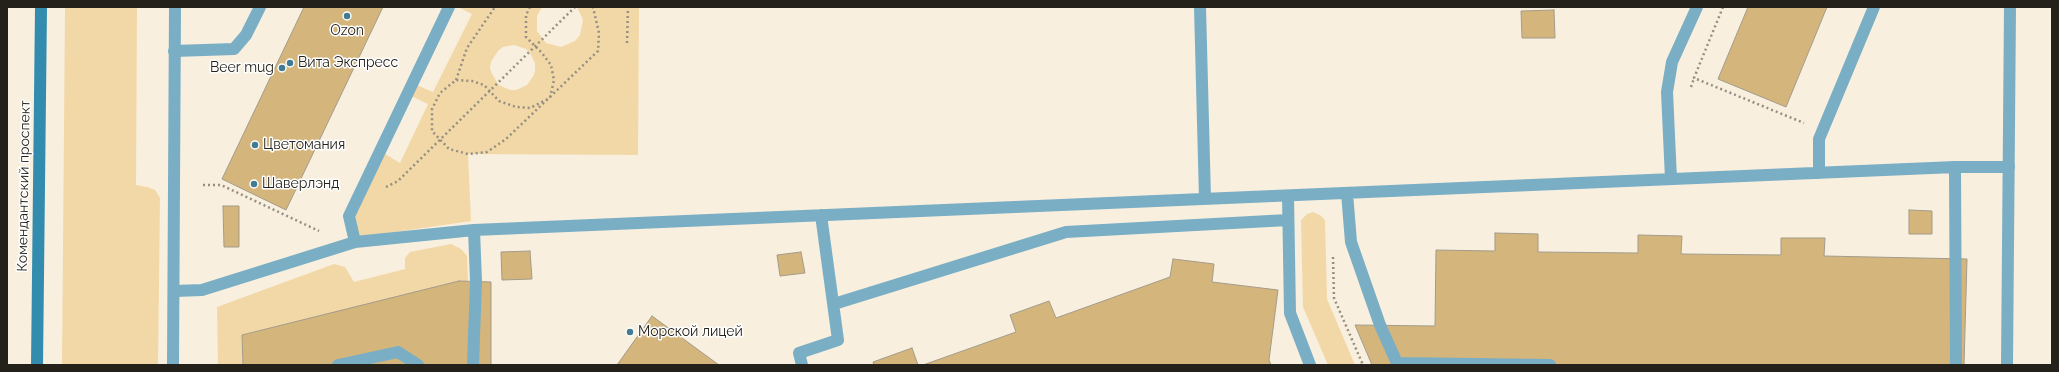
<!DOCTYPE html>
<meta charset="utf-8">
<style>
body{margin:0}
#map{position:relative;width:2059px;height:372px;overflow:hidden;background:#f8efde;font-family:Raleway,sans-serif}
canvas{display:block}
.frame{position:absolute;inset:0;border:8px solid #24211a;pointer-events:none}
</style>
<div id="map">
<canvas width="2059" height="372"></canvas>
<div class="frame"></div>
</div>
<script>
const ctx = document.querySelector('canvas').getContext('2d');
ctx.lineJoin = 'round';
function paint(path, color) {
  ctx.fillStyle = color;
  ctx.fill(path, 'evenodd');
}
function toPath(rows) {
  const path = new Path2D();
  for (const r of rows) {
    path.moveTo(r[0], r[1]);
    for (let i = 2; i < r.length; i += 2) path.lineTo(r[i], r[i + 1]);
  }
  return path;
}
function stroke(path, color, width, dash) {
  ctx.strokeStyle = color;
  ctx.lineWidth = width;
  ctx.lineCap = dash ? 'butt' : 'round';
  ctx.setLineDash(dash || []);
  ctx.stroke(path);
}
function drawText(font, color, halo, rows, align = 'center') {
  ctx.font = font + ' Raleway,sans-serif';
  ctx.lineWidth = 3;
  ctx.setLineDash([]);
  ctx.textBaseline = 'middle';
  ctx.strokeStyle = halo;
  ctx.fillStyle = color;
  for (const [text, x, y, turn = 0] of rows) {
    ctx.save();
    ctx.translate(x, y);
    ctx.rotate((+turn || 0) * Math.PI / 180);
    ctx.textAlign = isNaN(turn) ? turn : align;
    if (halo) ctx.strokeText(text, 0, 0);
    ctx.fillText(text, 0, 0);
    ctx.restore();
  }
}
const green = toPath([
 [65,7,137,7,136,185,147,187,155,190,160,198,158,365,62,365],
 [458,7,542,7,537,16,537,31,546,43,561,47,575,41,580,35,583,20,577,7,639,7,638,155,468,154,471,221,354,238,349,216,380,151,400,163,428,104,407,94,412,83,433,92,472,14],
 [514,45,526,49,530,53,535,63,535,70,534,75,527,85,516,90,510,90,499,85,492,74,490,68,491,62,498,51,503,47],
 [1313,212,1320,215,1325,220,1327,299,1355,365,1328,365,1303,307,1301,220,1307,214],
 [451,244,461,249,467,256,468,281,242,335,243,365,218,365,217,307,334,264,345,267,354,282,405,269,405,258,410,252]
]);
const building = toPath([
 [304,7,383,7,286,210,222,179,304,7],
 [1748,7,1827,7,1786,107,1718,79,1748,7],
 [1554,10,1555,38,1522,38,1521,11,1554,10],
 [223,206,239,206,239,247,224,247,223,206],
 [1909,210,1932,211,1932,234,1909,234,1909,210],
 [1495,233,1538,234,1538,252,1638,253,1638,235,1682,236,1681,254,1781,255,1781,238,1825,238,1824,256,1967,259,1964,365,1372,365,1355,325,1435,326,1436,250,1495,251,1495,233],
 [530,251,532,279,502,280,501,252,530,251],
 [801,252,805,273,780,276,777,255,801,252],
 [1173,259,1214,264,1212,282,1278,290,1269,360,1271,365,923,365,1016,332,1010,315,1049,301,1056,318,1170,277,1173,259],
 [459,281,491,282,491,365,243,365,242,335,459,281],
 [652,316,719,365,617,365,652,316],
 [912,348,918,365,874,365,873,362,912,348]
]);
const path = toPath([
 [530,7,526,15,526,37,542,53,551,65,554,80,550,98,530,108,516,107,499,101,484,85,472,81,456,80,440,93,432,109,432,131,449,149,468,154,487,152,506,139,598,51,599,33,593,7],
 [1723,7,1694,78,1804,123],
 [627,43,628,7],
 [456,80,467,48,495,7],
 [1691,87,1694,78],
 [203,185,221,185,319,231],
 [386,187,398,181,575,7],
 [1333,257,1334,298,1363,365]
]);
const lane = toPath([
 [1200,7,1205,199],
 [174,51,234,49,246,35,260,7],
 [1955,167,1956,365],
 [1819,173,1819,139,1874,7],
 [1671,179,1667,92,1672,62,1697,7],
 [1347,193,1351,242,1380,325,1397,363,1550,365],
 [1288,196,1290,313,1310,365],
 [355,242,349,216,449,7],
 [175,291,202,290,355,242,474,230,1955,167,2009,167],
 [834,304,1066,232,1288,220],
 [338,365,398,352,418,365],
 [473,365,476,281,474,230],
 [802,365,799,353,838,340,821,215]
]);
const street = toPath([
 [173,365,175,7],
 [2007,365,2010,7]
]);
const secondary = toPath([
 [37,365,41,7]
]);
const markers = [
 [347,16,4,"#407b93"],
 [290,63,4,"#407b93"],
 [282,68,4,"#407b93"],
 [255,145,4,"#407b93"],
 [254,184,4,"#407b93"],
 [630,332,4,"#407b93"]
];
const poiNames = [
 ["Ozon",347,31,"center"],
 ["Вита Экспресс",298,63],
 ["Beer mug",274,68,"right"],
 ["Цветомания",263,145],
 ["Шаверлэнд",262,184],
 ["Морской лицей",638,332]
];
const streetNames = [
 ["Комендантский проспект",24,186,-89]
];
paint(green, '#f2d8a7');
paint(building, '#d4b67c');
stroke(building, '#a39b8b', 1);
stroke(path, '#958f83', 2.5, [2, 3]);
stroke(lane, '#7aaec5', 12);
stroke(street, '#7aaec5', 12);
stroke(secondary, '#338cae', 12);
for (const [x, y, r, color] of markers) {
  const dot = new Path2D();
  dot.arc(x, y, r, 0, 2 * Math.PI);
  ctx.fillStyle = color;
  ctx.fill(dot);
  stroke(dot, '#fff', 1.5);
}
drawText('14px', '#24211a', '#fff', poiNames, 'left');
drawText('14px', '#24211a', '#fff', streetNames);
</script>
